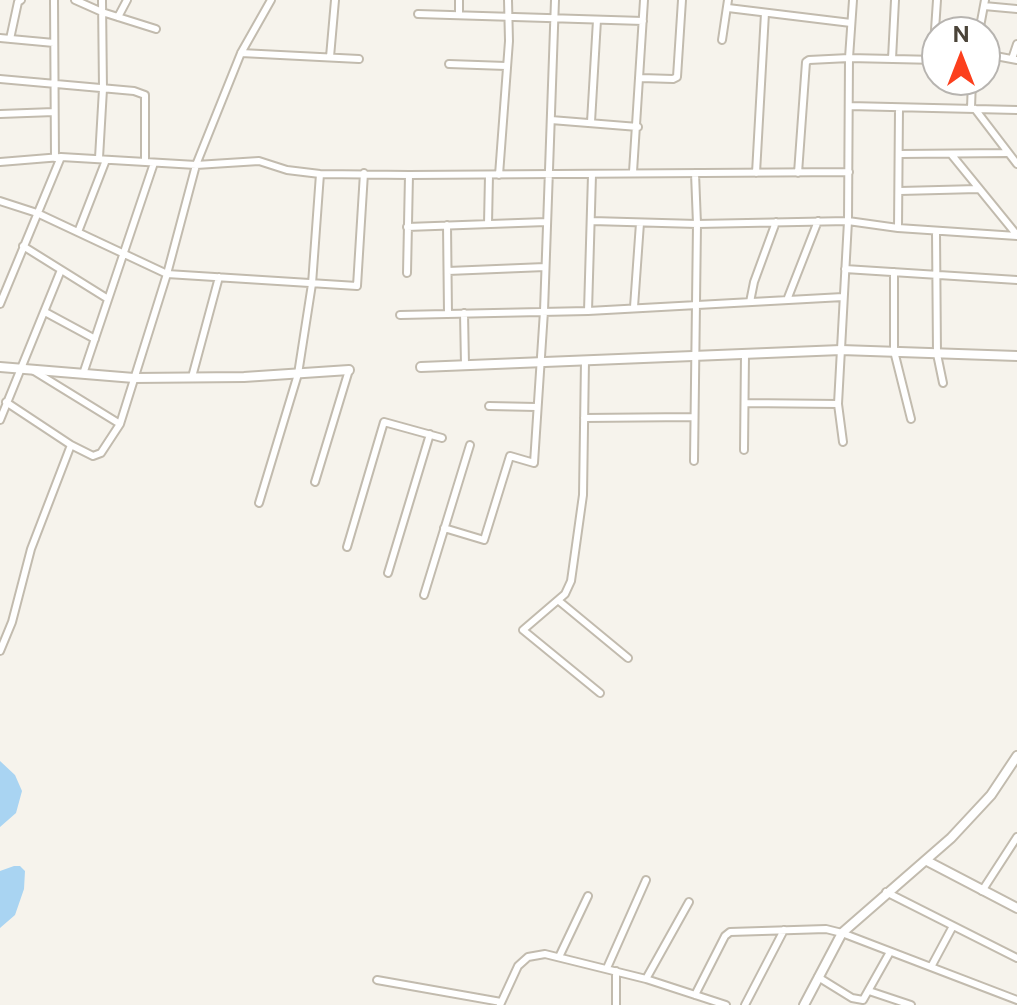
<!DOCTYPE html>
<style>
body{margin:0}
#map{position:relative;width:1017px;height:1005px;overflow:hidden;background:#f6f3ec;font-family:"Public Sans",sans-serif}
canvas{display:block}
.north{position:absolute;left:921px;top:16px;width:80px;height:80px;box-sizing:border-box;background:#fff;border:2px solid #b7b4b0;border-radius:50%;rotate:0deg;font-size:22px;font-weight:700;line-height:32px;text-align:center;color:#4b4439}
.north::after{content:'';display:block;margin:auto;width:28px;height:36px;background:#fc3f1d;clip-path:polygon(50% 0,100% 100%,50% 72%,0 100%)}
</style>
<div id="map">
<canvas width="1017" height="1005"></canvas>
<div class="north">N</div>
</div>
<script>
const ctx = document.querySelector('canvas').getContext('2d');
ctx.lineJoin = 'round';
function paint(path, color) {
  ctx.fillStyle = color;
  ctx.fill(path, 'evenodd');
}
function toPath(rows) {
  const path = new Path2D();
  for (const r of rows) {
    path.moveTo(r[0], r[1]);
    for (let i = 2; i < r.length; i += 2) path.lineTo(r[i], r[i + 1]);
  }
  return path;
}
function stroke(path, color, width, dash) {
  ctx.strokeStyle = color;
  ctx.lineWidth = width;
  ctx.lineCap = dash ? 'butt' : 'round';
  ctx.setLineDash(dash || []);
  ctx.stroke(path);
}
const water = toPath([
 [0,761,15,775,22,791,16,813,0,827],
 [14,866,20,866,25,871,24,889,15,915,0,928,0,871]
]);
const minor = toPath([
 [54,0,55,158],
 [75,0,102,12,156,29],
 [984,6,1017,9],
 [728,8,851,23],
 [418,14,643,21],
 [459,15,459,0],
 [118,17,127,0],
 [979,32,985,0],
 [0,38,54,43],
 [10,39,18,2,21,0],
 [722,40,728,0],
 [241,53,359,59],
 [985,54,1017,60],
 [330,57,335,0],
 [892,59,895,0],
 [1012,59,1017,44],
 [933,60,937,0],
 [449,64,506,66],
 [641,78,673,79,677,77,682,0],
 [0,79,134,91,145,95,145,162],
 [849,106,1017,110],
 [971,108,972,80],
 [975,109,1017,164],
 [0,114,54,112],
 [551,120,638,127],
 [591,122,597,20],
 [900,154,1007,153],
 [951,154,1017,235],
 [99,158,103,89,102,0],
 [0,162,61,157,196,165,259,161,287,170,320,174,409,175,849,172],
 [633,172,644,0],
 [756,173,765,13],
 [798,173,806,62,809,60,849,58,937,60],
 [499,175,509,41,508,0],
 [900,191,978,189],
 [0,201,37,213,167,274,357,286,364,173],
 [592,221,697,224,848,221,898,228,1017,236],
 [488,224,489,175],
 [447,225,448,314],
 [407,227,546,222],
 [898,228,899,109],
 [78,232,106,160],
 [936,232,937,354,943,383],
 [23,246,108,299],
 [845,269,1017,280],
 [448,271,545,267],
 [894,272,894,351,911,419],
 [407,273,409,175],
 [787,300,818,221],
 [750,302,754,282,776,222],
 [0,304,61,157],
 [634,307,640,223],
 [588,311,592,175],
 [45,312,95,339],
 [464,313,465,365],
 [400,315,588,311,843,297],
 [585,360,583,495,571,581,565,594,523,630,600,693],
 [34,371,120,424],
 [83,374,154,163],
 [192,377,219,277],
 [6,402,71,445,93,456,101,453,120,424,167,274,196,165,241,53,271,0],
 [745,403,838,404],
 [489,406,536,407],
 [584,418,693,417],
 [0,420,61,270],
 [843,442,838,404,848,221,849,58,853,0],
 [744,450,745,354],
 [694,461,697,224,695,173],
 [315,482,349,370],
 [259,503,298,374,312,284,320,174],
 [444,528,484,540,510,456,534,463,544,311,555,0],
 [347,547,384,422,442,438],
 [388,573,430,434],
 [424,595,470,445],
 [559,601,628,658],
 [0,651,12,622,31,549,71,445],
 [982,891,1017,837],
 [886,892,1017,958],
 [559,957,588,896],
 [931,967,953,926],
 [607,968,646,880],
 [616,971,616,1005],
 [818,977,852,998,863,1000,890,952],
 [646,979,689,902],
 [377,980,501,1002],
 [869,991,911,1005],
 [695,995,725,936,730,932,826,929,842,933,1017,1000],
 [500,1005,518,966,528,957,545,954,646,979,726,1005],
 [745,1005,784,930]
]);
const tertiary = toPath([
 [0,367,134,378,244,377,349,370],
 [421,367,841,350,1017,356],
 [927,861,1017,908],
 [804,1005,842,933,951,838,991,795,1017,756]
]);
paint(water, '#a9d4f2');
stroke(minor, '#c2bbae', 10);
stroke(tertiary, '#c2bbae', 12);
stroke(minor, '#fff', 6);
stroke(tertiary, '#fff', 8);
</script>
